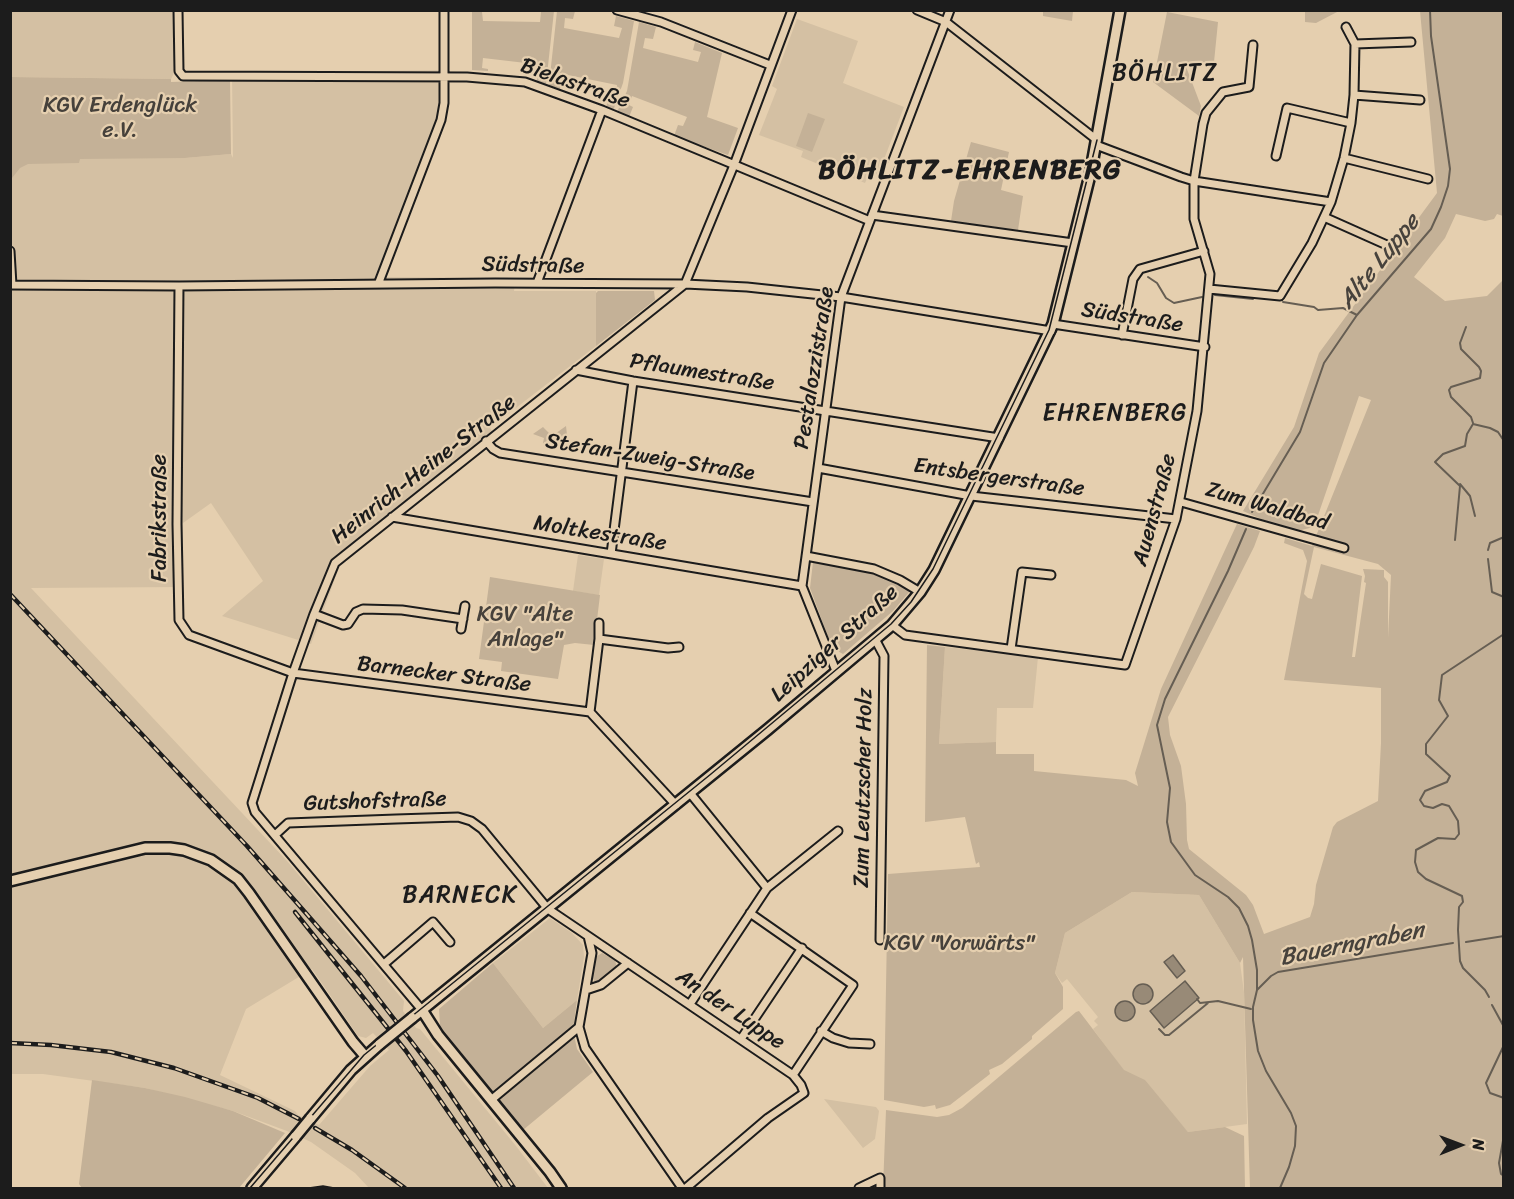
<!DOCTYPE html>
<meta charset="utf-8">
<style>
body{margin:0}
#map{position:relative;width:1514px;height:1199px;overflow:hidden;background:#e5cfaf;font-family:Sriracha,sans-serif}
canvas{display:block}
.frame{position:absolute;inset:0;border:12px solid #1c1c1c;pointer-events:none}
.north{position:absolute;left:1430px;top:1115px;width:60px;height:60px;-webkit-text-stroke:4px #e5cfaf;paint-order:stroke;rotate:89deg;font-size:16px;font-weight:700;line-height:24px;text-align:center;color:#1c1c1c}
.north::after{content:'';display:block;margin:auto;width:21px;height:27px;background:#1c1c1c;clip-path:polygon(50% 0,100% 100%,50% 72%,0 100%)}
</style>
<div id="map">
<canvas width="1514" height="1199"></canvas>
<div class="frame"></div>
<div class="north">N</div>
</div>
<script>
const ctx = document.querySelector('canvas').getContext('2d');
ctx.lineJoin = 'round';
function paint(path, color) {
  ctx.fillStyle = color;
  ctx.fill(path, 'evenodd');
}
function toPath(rows) {
  const path = new Path2D();
  for (const r of rows) {
    if (r.length === 3) {
      path.moveTo(r[0] + r[2], r[1]);
      path.arc(r[0], r[1], r[2], 0, 2 * Math.PI);
      continue;
    }
    path.moveTo(r[0], r[1]);
    for (let i = 2; i < r.length; i += 2) path.lineTo(r[i], r[i + 1]);
  }
  return path;
}
function stroke(path, color, width, dash) {
  ctx.strokeStyle = color;
  ctx.lineWidth = width;
  ctx.lineCap = dash ? 'butt' : 'round';
  ctx.setLineDash(dash || []);
  ctx.stroke(path);
}
function drawText(font, color, halo, rows, align = 'center') {
  ctx.font = font + ' Sriracha,sans-serif';
  ctx.lineWidth = 4.5;
  ctx.setLineDash([]);
  ctx.textBaseline = 'middle';
  ctx.strokeStyle = halo;
  ctx.fillStyle = color;
  for (const [text, x, y, turn = 0] of rows) {
    ctx.save();
    ctx.translate(x, y);
    ctx.rotate((+turn || 0) * Math.PI / 180);
    ctx.textAlign = isNaN(turn) ? turn : align;
    if (halo) ctx.strokeText(text, 0, 0);
    ctx.fillText(text, 0, 0);
    ctx.restore();
  }
}
const built = toPath([
 [11,11,175,11,174,73,171,79,11,77],
 [797,19,858,41,843,83,904,107,878,175,870,172,865,183,801,157,803,151,759,135,777,89,772,86],
 [449,70,448,113,386,277,516,278,514,291,596,291,596,346,490,428,495,435,340,565,311,644,222,616,263,581,211,503,183,523,183,587,31,588,288,862,404,1001,403,1011,416,1028,420,1029,516,1146,548,1188,369,1188,355,1173,311,1142,287,1131,233,1111,145,1088,43,1074,11,1074,11,158,185,158,231,154,233,158,232,73],
 [312,969,358,1036,366,1038,373,1033,389,1050,370,1066,319,1125,298,1115,295,1111,220,1075,246,1009],
 [578,555,604,559,599,595,573,591],
 [945,647,1038,657,1033,708,997,708,996,742,939,744],
 [1132,892,1199,895,1240,963,1244,992,1247,1124,1188,1132,1140,1078,1124,1071,1093,1029,1098,1025,1094,1021,1098,1017,1067,979,1062,983,1055,973,1065,933],
 [550,918,572,933,583,945,584,957,577,1000,543,1028,493,963],
 [824,1099,876,1107,879,1111,875,1139,863,1148]
]);
const green = toPath([
 [472,11,492,11,482,12,483,21,540,22,541,12,534,11,554,11,546,84,536,81,539,75,543,75,543,65,483,58,482,68,488,69,488,71,472,70],
 [557,11,575,11,573,19,565,18,564,28,619,38,622,28,614,26,616,16,634,21,623,83,613,111,606,108,609,94,615,96,617,85,558,73,555,83,561,84,560,89,549,85],
 [1043,11,1073,11,1072,21,1043,16],
 [1305,11,1305,10,1339,11,1316,23,1305,22],
 [1420,11,1503,11,1503,216,1497,214,1494,219,1485,221,1456,214,1445,238,1414,277,1445,301,1487,296,1503,280,1503,1188,1250,1188,1243,957,1240,963,1199,895,1132,892,1065,933,1055,973,1063,987,1063,1009,1032,1036,1032,1039,1002,1064,989,1070,990,1074,950,1105,936,1109,935,1105,924,1107,884,1100,888,874,980,867,979,862,976,864,965,817,925,822,927,645,945,647,939,744,996,742,996,754,1034,754,1034,771,1126,780,1138,786,1135,773,1161,689,1236,526,1237,524,1260,531,1254,547,1168,717,1170,735,1181,766,1186,804,1187,840,1189,849,1246,895,1253,905,1264,934,1310,917,1314,904,1316,885,1333,827,1337,822,1378,801,1381,743,1381,688,1284,680,1307,561,1303,550,1284,543,1285,538,1312,546,1371,400,1359,396,1314,527,1297,531,1268,522,1243,511,1294,427,1319,353,1437,193],
 [1314,547,1378,564,1391,575,1388,638,1388,582,1384,577,1384,570,1363,569,1365,576,1364,582,1366,583,1355,657,1352,657,1362,576,1321,564,1312,599,1308,598,1304,594],
 [1167,12,1218,22,1214,62,1185,64,1201,106,1199,116,1153,82],
 [639,22,656,27,653,39,645,38,643,48,698,62,701,52,693,50,695,42,722,53,707,117,738,128,728,155,674,136,678,125,683,126,687,117,632,96,629,105,633,107,629,117,617,112,627,91],
 [11,77,171,79,171,82,230,80,231,154,185,158,80,159,79,163,28,164,20,168,12,178,10,176],
 [808,113,825,119,812,152,796,146],
 [971,142,1009,152,1001,190,1023,196,1018,230,951,221,954,201],
 [598,291,654,291,655,300,596,346,596,293],
 [566,426,567,435,558,438,555,445,549,444,550,441,547,440,545,444,543,443,544,438,533,434,543,427,552,436],
 [813,562,872,573,893,581,910,591,893,611,843,654,832,648,810,588],
 [490,577,600,595,594,645,575,643,564,645,558,679,501,671,502,662,479,659],
 [602,953,615,960,617,968,601,982,595,983,592,976,594,958],
 [493,963,543,1028,577,1000,573,1030,577,1049,593,1072,523,1130,440,1026,439,1009],
 [1079,1011,1124,1070,1145,1080,1188,1132,1225,1127,1244,1136,1245,1188,883,1188,886,1110,937,1117,949,1115,962,1108,1076,1012],
 [92,1080,145,1088,185,1097,233,1111,285,1133,239,1188,82,1188,79,1184]
]);
const water = toPath([
 [1173,955,1185,971,1177,978,1164,962,1173,955],
 [1185,981,1199,998,1164,1028,1150,1011,1185,981],
 [1143,994,10],
 [1125,1011,10]
]);
const stream = toPath([
 [1148,277,1157,283,1166,298,1174,303,1202,297],
 [1215,295,1253,299],
 [1283,302,1314,307,1318,310,1343,308,1357,315],
 [1466,327,1460,343,1461,349,1479,367,1481,371,1480,378,1451,387,1449,390,1451,397,1471,417,1473,423],
 [1473,424,1490,428,1498,432,1504,441],
 [1460,484,1470,496,1475,516],
 [1252,512,1300,432,1324,363,1357,315,1431,229,1441,207,1448,186,1450,169,1431,36,1430,10],
 [1246,529,1228,571,1165,699,1157,725,1170,788,1167,822,1171,842,1195,875,1228,897,1239,908,1248,926,1252,940,1257,970,1257,990],
 [1455,540,1460,486,1435,462,1443,454,1465,446,1467,434,1473,424],
 [1488,550,1490,543,1504,537],
 [1488,559,1492,592,1504,597],
 [1466,942,1504,936],
 [1489,997,1485,990,1463,968,1460,961,1458,930,1459,907,1463,902,1462,896,1426,879,1418,872,1415,862,1416,850,1438,838,1455,839,1459,834,1458,821,1449,806,1442,804,1433,808,1424,806,1420,800,1425,791,1447,782,1450,776,1426,754,1426,744,1448,716,1439,700,1442,675,1504,634],
 [1197,999,1200,1003,1218,1001,1251,1009],
 [1492,1005,1504,1027],
 [1159,1029,1165,1035,1169,1035,1208,1003],
 [1504,1045,1486,1083,1490,1093,1504,1098],
 [1504,1135,1499,1163,1501,1174,1504,1176],
 [1280,1188,1289,1167,1295,1146,1296,1126,1291,1113,1266,1071,1258,1051,1253,1020,1253,1007,1257,990,1271,976,1278,972,1453,943]
]);
const street = toPath([
 [178,10,179,71,183,76,467,77,525,82,602,110,870,221],
 [617,10,661,22,770,65],
 [917,10,946,22,1097,140],
 [1355,44,1411,42],
 [1354,95,1420,100],
 [1096,145,1181,177,1194,181,1331,202],
 [1276,156,1287,108,1351,123],
 [1344,158,1428,179],
 [872,215,1073,243],
 [1324,217,1389,246],
 [10,251,12,285],
 [379,282,441,120,444,103,444,10],
 [537,283,602,110],
 [10,285,179,286,495,283,685,284,747,287,841,297,1051,331],
 [179,286,177,524,179,620,189,635,293,673,590,712,676,805],
 [1209,289,1280,296,1312,243,1331,202,1344,158,1351,123,1354,95,1355,44,1346,27],
 [1053,324,1205,347],
 [1122,335,1133,279,1140,269,1204,251],
 [576,370,633,381,999,438],
 [486,441,493,449,500,453,813,502],
 [818,468,971,496,1176,519],
 [1181,502,1344,548],
 [392,517,802,586],
 [611,554,633,381],
 [806,556,874,569,900,580,920,592],
 [314,614,343,625,348,624,356,612,363,609,402,610,463,619],
 [892,625,905,635,1125,665,1176,519,1197,411,1210,274,1194,219,1194,181,1203,124,1206,113,1223,92,1249,87,1253,45],
 [461,629,465,606],
 [599,639,668,648,679,647],
 [875,639,884,656,880,940],
 [1011,649,1022,572,1051,575],
 [836,671,802,586,841,297,950,10],
 [590,712,599,639,599,623],
 [690,793,767,888],
 [275,835,288,823,396,819,458,817,471,821,482,829,548,909,588,936,592,953,579,1027,585,1048,682,1188],
 [750,913,853,985,793,1075],
 [588,936,793,1075,801,1085,804,1093,768,1118,686,1188],
 [384,964,433,922,450,942],
 [586,990,601,985,628,963],
 [690,1004,767,888,838,831],
 [422,1010,255,812,252,803,293,673,314,614,335,563,685,284,734,165,792,10],
 [821,1031,833,1038,849,1043,870,1044],
 [741,1039,802,948],
 [491,1100,579,1027],
 [859,1188,880,1178,880,1188]
]);
const secondary = toPath([
 [10,881,145,848,170,848,184,850,211,860,238,879,249,893,353,1042,365,1056],
 [422,1010,438,1035,550,1172,561,1188],
 [412,1018,767,730,892,625,920,592,934,570,1053,324,1090,175,1120,10],
 [310,1119,351,1070,380,1044],
 [252,1188,296,1136]
]);
const tram = toPath([
 [250,1188,364,1055,711,774,891,624,911,602,933,569,1049,330,1097,140],
 [309,1188,323,1186,334,1188]
]);
const rail = toPath([
 [10,594,247,846,361,976,438,1076,514,1188],
 [295,912,406,1051,501,1188],
 [10,1043,51,1045,111,1052,174,1068,258,1098,299,1119],
 [315,1128,352,1150,405,1188]
]);
const secondaryBridge = toPath([
 [380,1044,412,1018],
 [296,1136,310,1119]
]);
const streetNames = [
 ["Bielastraße",575,84,19],
 ["Südstraße",533,266,1],
 ["Südstraße",1132,318,9],
 ["Pestalozzistraße",815,368,-81],
 ["Pflaumestraße",702,373,9],
 ["Stefan-Zweig-Straße",650,458,9],
 ["Heinrich-Heine-Straße",424,470,-38],
 ["Entsbergerstraße",999,478,8],
 ["Zum Waldbad",1267,507,16],
 ["Auenstraße",1155,510,-75],
 ["Fabrikstraße",160,518,-90],
 ["Moltkestraße",600,534,9],
 ["Leipziger Straße",835,644,-42],
 ["Barnecker Straße",444,675,7],
 ["Zum Leutzscher Holz",864,788,-89],
 ["Gutshofstraße",375,802,-2],
 ["An der Luppe",730,1010,34]
];
const parkNames = [
 ["KGV Erdenglück",120,106],
 ["e.V.",120,131],
 ["KGV \"Alte",525,615],
 ["Anlage\"",525,640],
 ["KGV \"Vorwärts\"",959,944]
];
const neighbourhoodNames = [
 ["BÖHLITZ",1165,74],
 ["EHRENBERG",1115,414],
 ["BARNECK",460,896]
];
const waterNames = [
 ["Alte Luppe",1380,262,-51],
 ["Bauerngraben",1352,945,-11]
];
const districtNames = [
 ["BÖHLITZ-EHRENBERG",970,171]
];
paint(built, '#d4c0a3');
paint(green, '#c4b197');
paint(water, '#988a77');
stroke(water, '#665e53', 1.5);
stroke(stream, '#665e53', 2);
stroke(street, '#1c1c1c', 11);
stroke(secondary, '#1c1c1c', 14);
stroke(street, '#e5cfaf', 7);
stroke(secondary, '#e5cfaf', 9);
stroke(tram, '#1c1c1c', 1.5);
stroke(rail, '#1c1c1c', 4.5);
stroke(rail, '#e5cfaf', 2, [7]);
stroke(secondaryBridge, '#1c1c1c', 14, []);
stroke(secondaryBridge, '#e5cfaf', 9);
drawText('22px', '#1c1c1c', '#e5cfaf', streetNames);
drawText('22px', '#46413b', '#e5cfaf', parkNames);
ctx.letterSpacing = '1.5px';
drawText('24px', '#1c1c1c', '#e5cfaf', neighbourhoodNames);
ctx.letterSpacing = '0px';
drawText('italic 24px', '#47423c', '#e5cfaf', waterNames);
ctx.letterSpacing = '1.5px';
drawText('bold 28px', '#1c1c1c', '#e5cfaf', districtNames);
ctx.letterSpacing = '0px';
</script>
